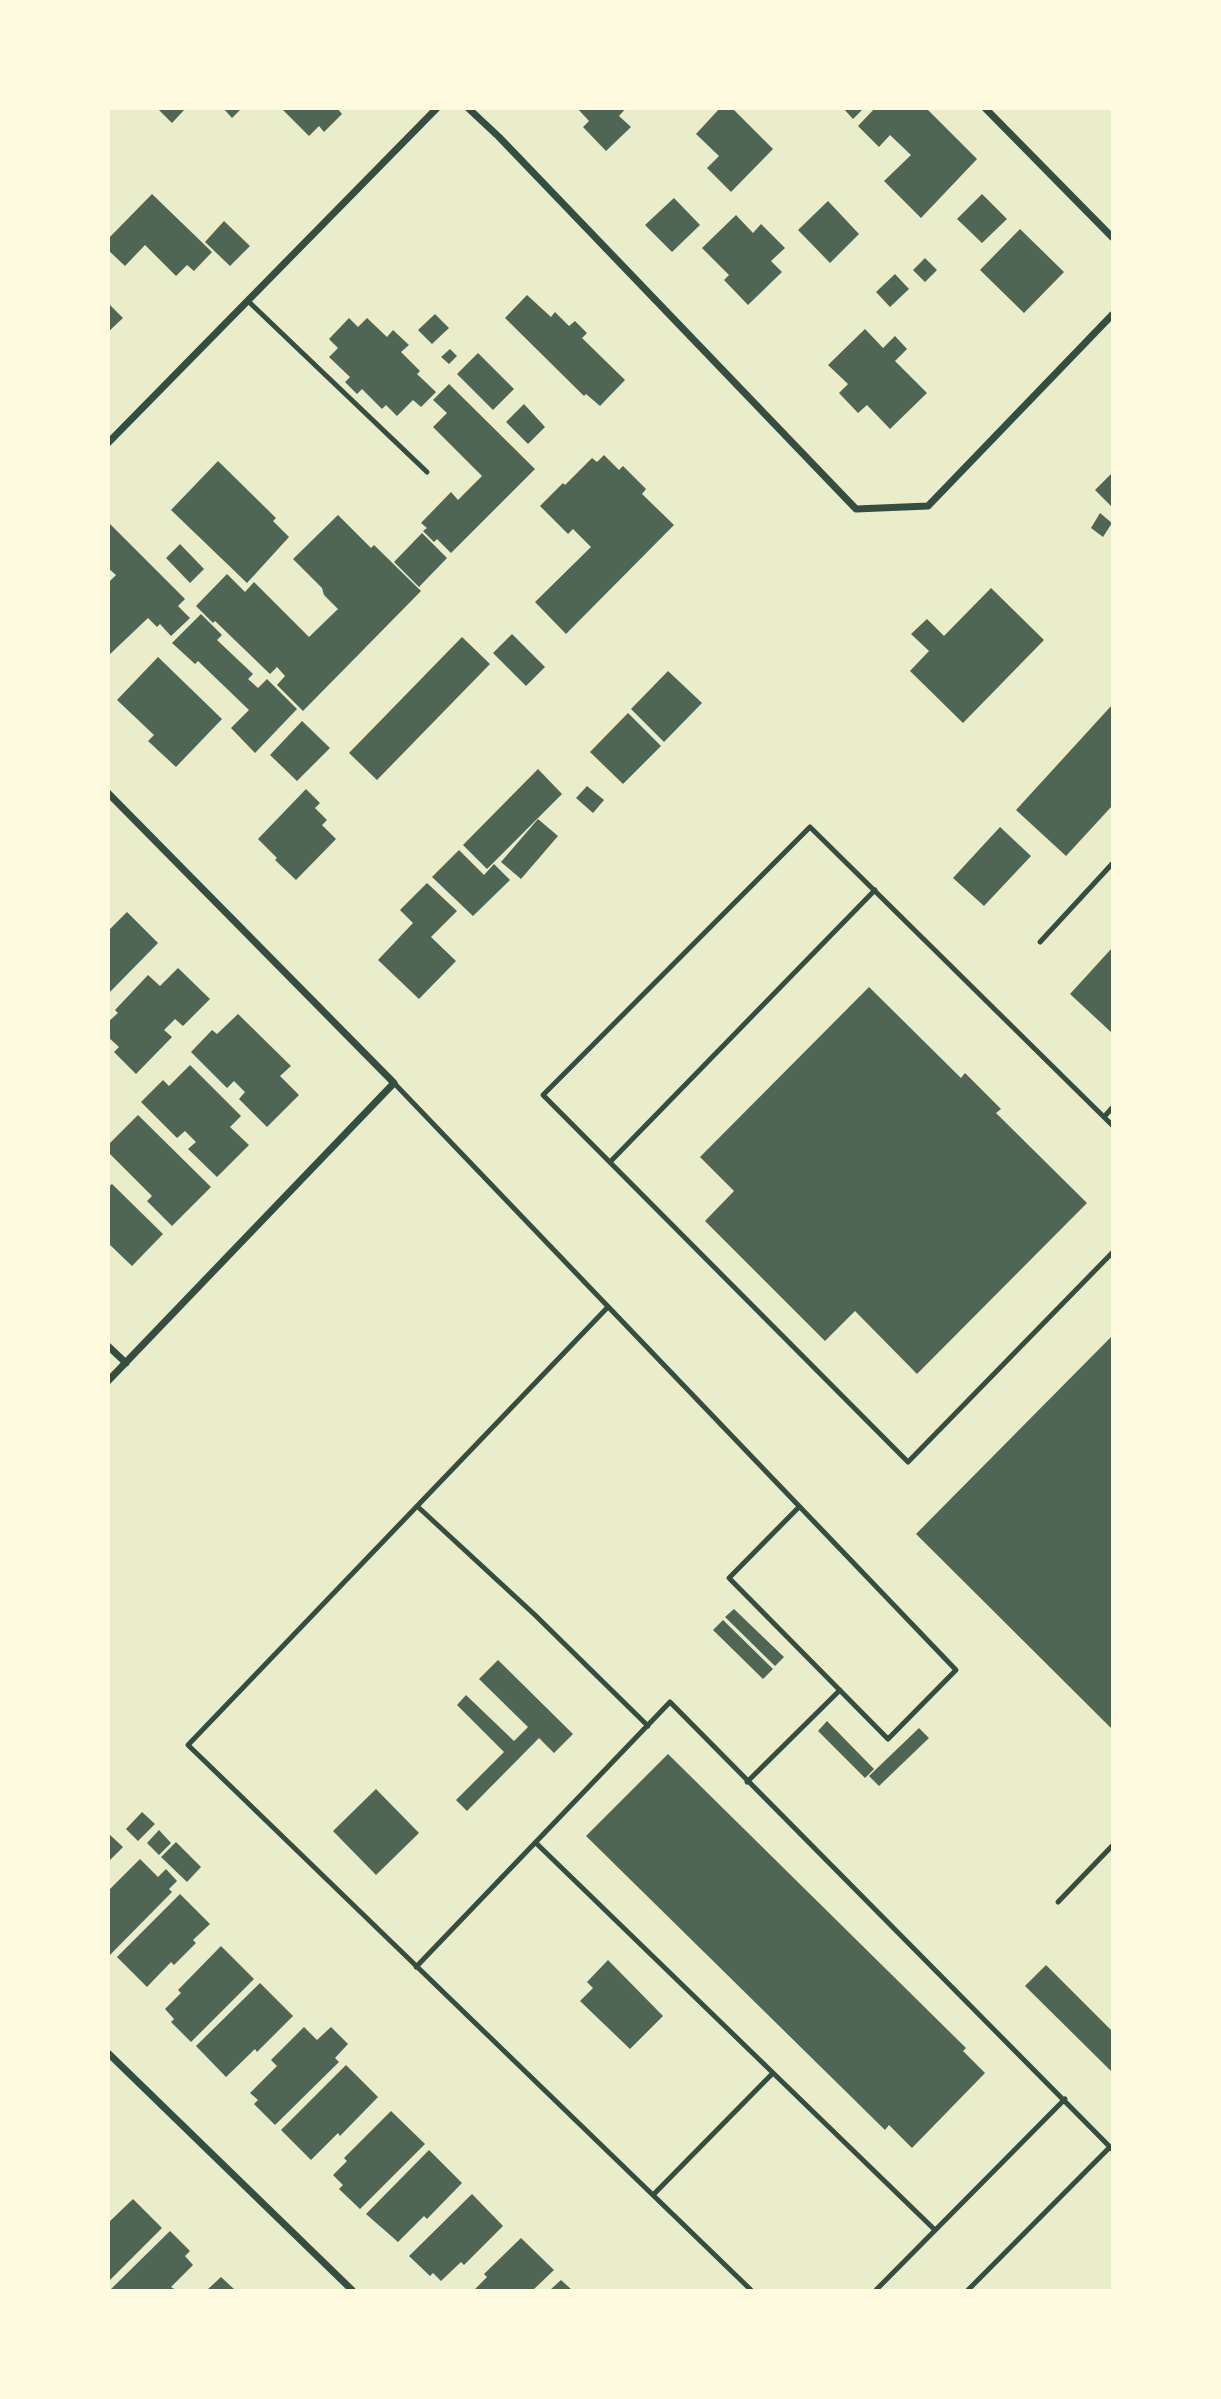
<!DOCTYPE html>
<style>
body{margin:0}
#map{position:relative;width:1221px;height:2399px;overflow:hidden;background:#e9edc9;font-family:"Work Sans",sans-serif}
canvas{display:block}
.frame{position:absolute;inset:0;border:110px solid #fefae0;pointer-events:none}
</style>
<div id="map">
<canvas width="1221" height="2399"></canvas>
<div class="frame"></div>
</div>
<script>
const ctx = document.querySelector('canvas').getContext('2d');
ctx.lineJoin = 'round';
function paint(path, color) {
  ctx.fillStyle = color;
  ctx.fill(path, 'evenodd');
}
function toPath(rows) {
  const path = new Path2D();
  for (const r of rows) {
    path.moveTo(r[0], r[1]);
    for (let i = 2; i < r.length; i += 2) path.lineTo(r[i], r[i + 1]);
  }
  return path;
}
function stroke(path, color, width, dash) {
  ctx.strokeStyle = color;
  ctx.lineWidth = width;
  ctx.lineCap = dash ? 'butt' : 'round';
  ctx.setLineDash(dash || []);
  ctx.stroke(path);
}
const building = toPath([
 [157,108,186,108,172,123],
 [223,108,242,108,232,118],
 [281,108,337,108,342,114,324,132,319,126,309,136],
 [577,108,626,108,619,116,631,127,606,151,583,127,589,121],
 [720,108,732,108,773,149,731,192,707,168,719,156,696,134],
 [843,108,864,108,853,119],
 [875,108,926,108,977,159,921,218,884,181,911,155,890,135,879,147,858,126],
 [152,194,212,252,194,271,187,265,176,276,145,245,125,266,108,250,108,239],
 [982,194,1007,219,982,243,957,219],
 [674,198,700,225,672,252,645,225],
 [828,201,859,234,830,263,798,230],
 [736,215,753,233,761,224,785,248,771,261,782,272,748,305,724,280,729,275,702,248],
 [224,221,250,246,230,266,205,242],
 [1020,229,1064,272,1024,313,980,270],
 [925,258,937,270,925,282,913,270],
 [895,274,909,289,890,307,876,292],
 [527,295,551,317,555,312,569,326,575,321,587,333,582,338,625,380,600,406,586,394,584,396,505,318],
 [108,303,123,318,108,332],
 [435,314,449,328,432,344,418,330],
 [349,318,358,327,367,318,387,337,393,330,409,345,401,352,420,371,417,374,436,392,421,407,413,400,397,416,386,405,382,409,362,389,357,394,345,382,350,377,329,357,338,348,329,339],
 [865,329,883,348,895,336,907,349,895,361,927,393,890,429,867,405,858,413,839,393,848,384,828,365],
 [450,349,457,356,449,364,441,357],
 [478,353,514,389,493,410,457,374],
 [449,384,535,469,451,553,437,539,434,542,423,531,427,528,421,523,451,492,458,500,482,476,433,427,447,413,433,400],
 [524,404,545,427,528,444,506,422],
 [604,455,619,470,623,466,646,489,642,494,674,525,566,634,535,602,591,547,573,529,568,534,540,506,563,483,565,485,592,458,597,462],
 [218,461,276,518,273,521,289,537,247,583,171,510],
 [1112,473,1112,507,1095,490],
 [1100,513,1112,523,1103,537,1091,528],
 [338,515,371,548,374,545,421,591,303,711,277,685,285,676,277,667,270,674,215,621,213,623,196,606,227,574,245,592,254,582,309,637,338,609,324,595,322,588,293,559],
 [108,522,185,599,178,606,190,618,171,636,160,624,157,627,148,618,108,656,108,583,116,575,108,568],
 [422,533,447,558,419,587,394,562],
 [180,544,204,569,190,583,166,558],
 [991,588,1044,640,963,723,910,671,929,651,911,634,927,619,944,636],
 [201,614,222,635,217,640,253,674,248,679,258,688,267,679,297,709,255,753,231,728,249,710,198,661,195,664,172,643],
 [512,634,545,667,526,686,493,653],
 [462,637,490,664,377,780,349,753],
 [158,657,222,719,176,767,148,741,154,735,117,700],
 [668,671,702,703,664,742,631,709],
 [1112,705,1112,806,1066,856,1016,810],
 [628,713,661,746,623,784,590,752],
 [302,721,330,748,297,781,270,755],
 [538,769,562,794,487,869,463,845],
 [587,786,604,800,593,813,576,798],
 [306,789,320,803,315,808,327,820,322,825,336,839,296,880,275,860,277,858,258,839],
 [538,819,558,836,521,879,501,862],
 [1000,827,1031,856,984,906,953,878],
 [459,850,484,875,494,864,510,880,473,916,432,877],
 [427,883,457,911,431,937,456,961,419,999,378,960,413,923,400,910],
 [127,912,158,943,108,994,108,931],
 [1112,948,1112,1033,1070,994],
 [178,968,210,999,183,1026,175,1019,164,1030,172,1037,136,1074,114,1052,119,1047,108,1037,108,1022,118,1013,115,1010,148,975,160,986],
 [869,987,961,1078,965,1073,1001,1109,996,1113,1087,1203,917,1374,855,1311,825,1341,705,1221,734,1191,700,1157],
 [238,1014,291,1066,280,1076,299,1095,267,1127,239,1099,245,1092,234,1081,227,1088,191,1052,212,1030,217,1034],
 [190,1065,241,1116,230,1127,249,1145,217,1177,188,1149,196,1142,185,1131,177,1138,141,1102,163,1080,169,1086],
 [138,1115,211,1187,172,1226,147,1201,152,1196,108,1152,108,1145],
 [112,1184,163,1234,132,1266,108,1243,108,1187],
 [1112,1336,1112,1729,916,1534],
 [734,1609,784,1657,775,1666,725,1617],
 [723,1620,773,1669,763,1679,713,1630],
 [498,1660,573,1734,554,1753,539,1738,467,1811,456,1800,504,1752,457,1705,466,1695,514,1741,528,1727,479,1679],
 [827,1721,874,1769,865,1778,818,1731],
 [919,1728,929,1738,879,1786,869,1776],
 [668,1754,966,2048,963,2051,985,2073,912,2148,889,2125,885,2130,586,1836],
 [376,1789,419,1833,376,1875,333,1831],
 [142,1812,155,1824,138,1841,126,1829],
 [159,1830,171,1843,159,1855,147,1843],
 [108,1833,123,1847,108,1862],
 [176,1842,201,1867,187,1882,161,1857],
 [140,1859,158,1877,166,1869,177,1881,169,1889,172,1892,108,1957,110,1897,108,1891],
 [180,1894,210,1924,193,1940,196,1943,174,1965,171,1962,147,1987,117,1957],
 [221,1946,254,1979,191,2042,171,2022,174,2019,165,2009,181,1993,178,1990],
 [608,1960,663,2016,630,2049,580,2001,593,1988,587,1982],
 [1046,1965,1112,2031,1112,2072,1025,1986],
 [260,1983,293,2016,257,2052,255,2049,226,2077,196,2046],
 [304,2027,317,2040,331,2027,348,2044,335,2058,339,2062,275,2125,254,2104,258,2100,250,2093,277,2066,271,2060],
 [346,2065,378,2097,340,2136,338,2133,311,2160,281,2130],
 [391,2111,425,2144,360,2209,339,2189,343,2185,333,2175,347,2161,344,2158],
 [429,2150,462,2183,427,2219,424,2216,398,2242,366,2214],
 [472,2194,503,2226,464,2265,461,2262,441,2281,433,2273,430,2276,409,2256],
 [133,2199,162,2228,108,2282,108,2223],
 [170,2231,190,2251,185,2256,193,2265,171,2287,176,2290,110,2290],
 [521,2238,554,2270,533,2290,474,2290,487,2277,484,2274],
 [221,2277,235,2290,207,2290],
 [561,2280,572,2290,550,2290]
]);
const service = toPath([
 [248,301,427,472],
 [1040,942,1112,864],
 [394,1083,956,1670,888,1739,729,1578,798,1508],
 [1104,1117,1112,1108],
 [1112,1125,810,827,543,1095,908,1462,1112,1253],
 [610,1162,875,890],
 [607,1308,188,1745,751,2290],
 [417,1506,535,1615,648,1726],
 [747,1782,840,1690],
 [536,1843,935,2230],
 [1058,1902,1112,1846],
 [416,1967,670,1702,1112,2149],
 [653,2195,773,2073],
 [876,2290,1065,2099],
 [968,2290,1110,2147]
]);
const minor = toPath([
 [468,108,499,137,856,509,928,506,1112,315],
 [985,108,1112,237],
 [108,443,437,108],
 [108,793,394,1083,108,1381],
 [108,1346,126,1363],
 [108,2053,352,2290]
]);
paint(building, '#4f6655');
stroke(service, '#344e41', 5);
stroke(minor, '#344e41', 7);
</script>
